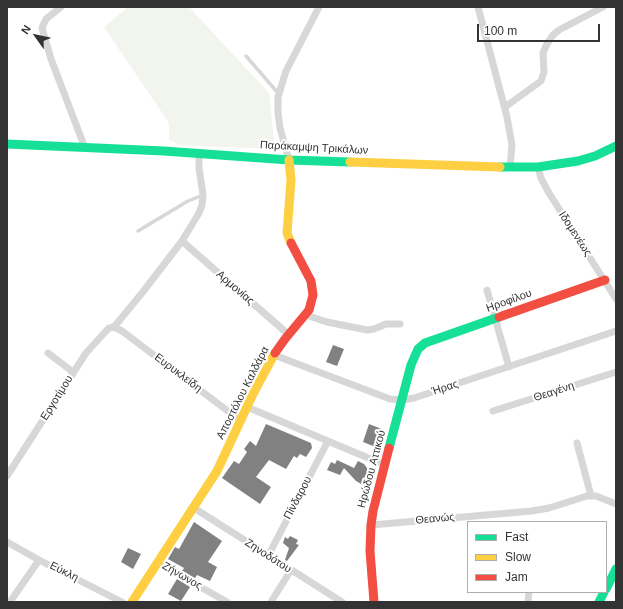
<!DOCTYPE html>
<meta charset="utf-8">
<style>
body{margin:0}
#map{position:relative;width:623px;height:609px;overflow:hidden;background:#fff;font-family:Arial,sans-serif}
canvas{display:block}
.frame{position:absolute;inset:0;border:8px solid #333;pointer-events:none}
.legend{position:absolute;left:467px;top:521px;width:140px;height:72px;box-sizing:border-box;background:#fff;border:1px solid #adadad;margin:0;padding:5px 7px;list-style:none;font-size:12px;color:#333}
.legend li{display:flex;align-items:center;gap:8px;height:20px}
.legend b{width:20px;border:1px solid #adadad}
.north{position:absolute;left:16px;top:16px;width:40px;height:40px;-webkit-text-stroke:3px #fff;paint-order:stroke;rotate:303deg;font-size:11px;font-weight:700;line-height:16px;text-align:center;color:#333}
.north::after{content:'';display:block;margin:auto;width:14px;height:18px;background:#333;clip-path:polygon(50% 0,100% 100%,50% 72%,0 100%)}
.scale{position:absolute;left:477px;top:24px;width:123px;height:18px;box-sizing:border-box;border:2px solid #333;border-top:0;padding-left:5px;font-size:12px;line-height:14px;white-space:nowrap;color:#333;-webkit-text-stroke:3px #fff;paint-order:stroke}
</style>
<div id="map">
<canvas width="623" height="609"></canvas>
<div class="frame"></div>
<ul class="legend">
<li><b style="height:5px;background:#16e098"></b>Fast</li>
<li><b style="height:5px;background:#ffcf43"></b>Slow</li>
<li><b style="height:5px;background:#f24e42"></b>Jam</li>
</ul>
<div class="north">N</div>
<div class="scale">100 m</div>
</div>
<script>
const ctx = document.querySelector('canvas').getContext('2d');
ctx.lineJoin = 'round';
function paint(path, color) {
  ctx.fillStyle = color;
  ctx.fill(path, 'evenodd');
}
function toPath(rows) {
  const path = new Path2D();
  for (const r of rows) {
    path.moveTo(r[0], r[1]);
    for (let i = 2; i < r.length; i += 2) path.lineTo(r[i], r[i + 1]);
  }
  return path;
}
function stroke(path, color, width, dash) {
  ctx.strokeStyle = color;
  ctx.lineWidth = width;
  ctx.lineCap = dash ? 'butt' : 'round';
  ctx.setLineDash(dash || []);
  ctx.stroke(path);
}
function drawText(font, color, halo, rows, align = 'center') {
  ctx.font = font + ' Arial,sans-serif';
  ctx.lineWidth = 4;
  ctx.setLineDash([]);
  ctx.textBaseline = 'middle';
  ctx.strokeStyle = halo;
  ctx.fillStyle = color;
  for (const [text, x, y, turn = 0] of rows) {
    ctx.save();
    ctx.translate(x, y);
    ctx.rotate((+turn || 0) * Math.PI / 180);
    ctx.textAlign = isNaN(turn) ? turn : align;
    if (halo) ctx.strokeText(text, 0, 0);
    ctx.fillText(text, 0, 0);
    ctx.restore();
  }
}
const green = toPath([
 [128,7,189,7,269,93,275,149,180,145,169,140,169,123,104,27]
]);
const building = toPath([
 [333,345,344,349,337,366,326,362],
 [266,424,311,443,312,448,306,457,300,454,297,458,294,456,286,469,269,460,256,477,271,487,260,504,222,478,234,461,239,464,247,452,244,449,250,441,256,446],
 [369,424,384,430,378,448,363,442],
 [337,460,354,468,358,461,364,464,367,468,368,481,363,485,356,481,344,468,340,475,327,470,331,462,335,464],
 [194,522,222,541,208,562,217,567,210,581,197,575,195,578,182,571,184,568,168,559,175,547,179,549],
 [290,536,298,540,296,544,299,545,287,561,285,560,289,548,283,543,285,537,288,539],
 [128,548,141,554,133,569,121,562],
 [177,579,190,587,181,601,168,594]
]);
const lane = toPath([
 [246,56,278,93],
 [138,231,188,201,203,195]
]);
const street = toPath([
 [61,7,46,19,42,28,51,59,85,148],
 [478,7,507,117,512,145,510,167],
 [505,107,541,81,544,72,543,53,547,44,553,35,559,30,603,7],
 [289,160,280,128,278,113,278,97,286,71,319,7],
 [538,167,541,178,549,193,616,299],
 [182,241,289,335],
 [487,290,509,367],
 [306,315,327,322,367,330,374,329,386,324,400,324],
 [114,327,142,293,182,241,199,213,202,205,203,195,199,168,199,154],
 [114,327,122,331,241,421],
 [48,353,73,372],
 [274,355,390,399,403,400,414,398,616,331],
 [247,407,385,465],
 [493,411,616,372],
 [577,443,591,496],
 [7,476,86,353,106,331,109,328,114,327],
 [194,508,342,602],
 [371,525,532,511,549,508,587,496,596,496,616,504],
 [7,542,39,560,122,602],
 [268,556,328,441],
 [158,563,227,602],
 [10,602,39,560],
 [271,602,291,570],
 [528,602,529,592]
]);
const fast = toPath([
 [7,144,164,151,289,160,350,162],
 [500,167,538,167,578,161,595,156,616,146],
 [389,448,411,365,418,349,425,343,499,317],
 [606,589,616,569],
 [599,602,604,592]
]);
const slow = toPath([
 [289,160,291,180,287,233,291,243],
 [350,162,500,167],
 [132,602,217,471,252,396,275,353]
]);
const jam = toPath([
 [499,317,605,280],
 [275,353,285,339,309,310,313,295,311,281,291,243],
 [374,602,370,551,371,525,373,511,389,448]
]);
const streetNames = [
 ["Παράκαμψη Τρικάλων",314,148,3],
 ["Ιδομενέως",575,234,57],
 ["Αρμονίας",235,288,41],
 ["Ηροφίλου",509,301,-20],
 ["Ευρυκλείδη",178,373,37],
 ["Ήρας",445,388,-18],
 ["Θεαγένη",554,392,-18],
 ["Αποστόλου Καλδάρα",243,393,-63],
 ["Εργοτίμου",57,398,-58],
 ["Ηρώδου Αττικού",372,469,-75],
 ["Πίνδαρου",298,498,-62],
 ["Θεανώς",435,519,-5],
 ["Ζηνοδότου",268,556,33],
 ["Εύκλη",64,572,27],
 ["Ζήνωνος",182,576,30]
];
paint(green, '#f1f5ed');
paint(building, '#818181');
stroke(lane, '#d7d7d7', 3.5);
stroke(street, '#d7d7d7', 7);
stroke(fast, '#16e098', 9);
stroke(slow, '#ffcf43', 9);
stroke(jam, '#f24e42', 9);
drawText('11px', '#333', '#fff', streetNames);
</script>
